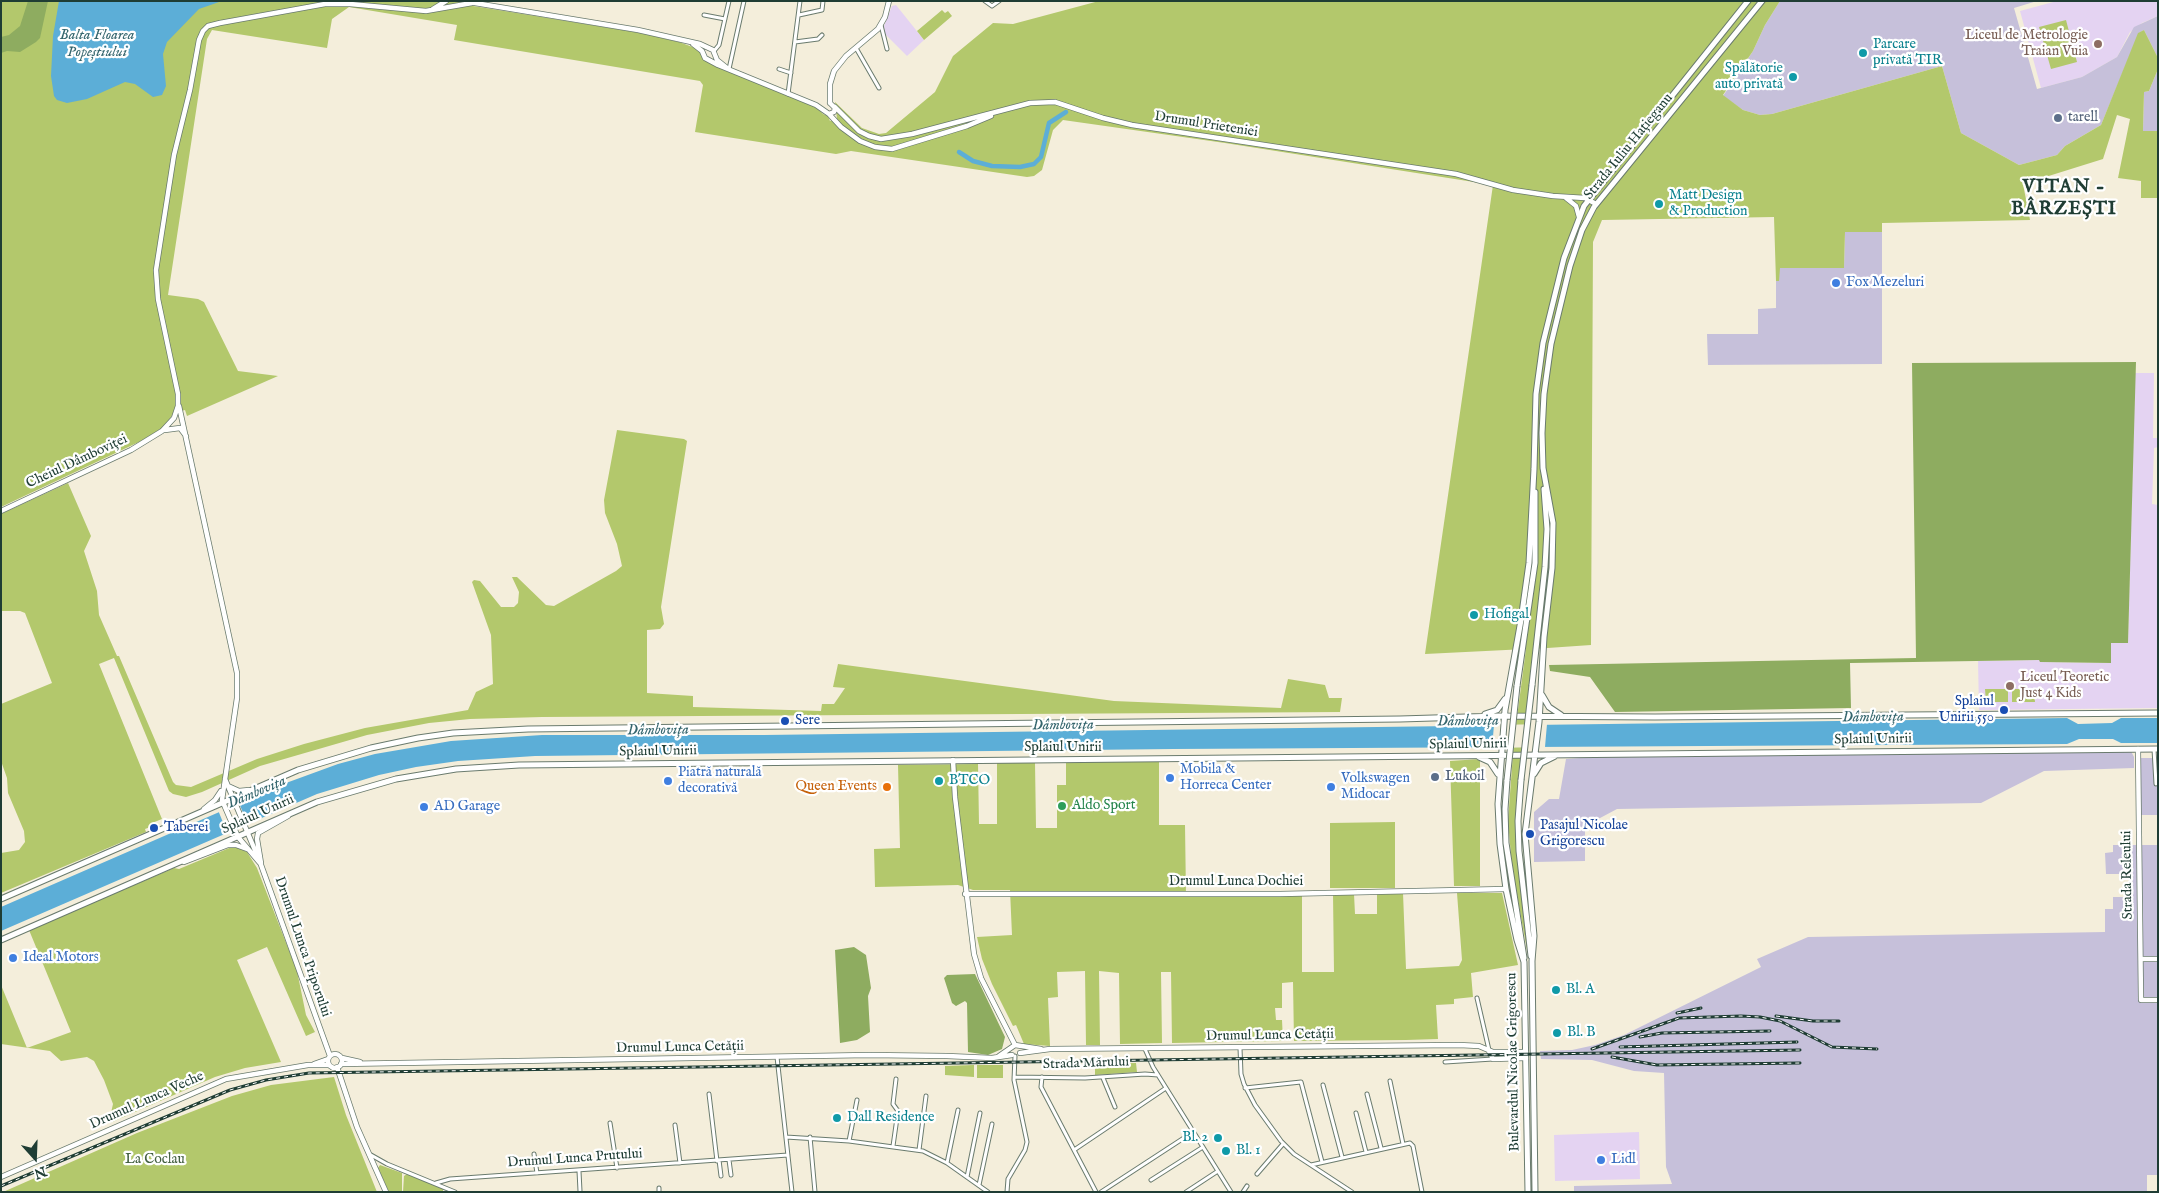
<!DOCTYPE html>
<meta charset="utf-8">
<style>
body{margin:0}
#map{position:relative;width:2159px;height:1193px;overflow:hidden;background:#f4eedb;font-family:"IM FELL English",serif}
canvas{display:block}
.frame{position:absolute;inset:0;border:2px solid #1f3d34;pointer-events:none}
.north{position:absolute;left:10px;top:1133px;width:50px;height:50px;-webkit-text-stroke:4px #fff;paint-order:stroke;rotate:160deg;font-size:14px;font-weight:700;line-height:20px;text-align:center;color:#1f3d34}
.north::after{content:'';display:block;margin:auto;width:18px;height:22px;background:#1f3d34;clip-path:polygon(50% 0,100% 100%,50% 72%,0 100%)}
</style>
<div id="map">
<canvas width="2159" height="1193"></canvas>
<div class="frame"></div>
<div class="north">N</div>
</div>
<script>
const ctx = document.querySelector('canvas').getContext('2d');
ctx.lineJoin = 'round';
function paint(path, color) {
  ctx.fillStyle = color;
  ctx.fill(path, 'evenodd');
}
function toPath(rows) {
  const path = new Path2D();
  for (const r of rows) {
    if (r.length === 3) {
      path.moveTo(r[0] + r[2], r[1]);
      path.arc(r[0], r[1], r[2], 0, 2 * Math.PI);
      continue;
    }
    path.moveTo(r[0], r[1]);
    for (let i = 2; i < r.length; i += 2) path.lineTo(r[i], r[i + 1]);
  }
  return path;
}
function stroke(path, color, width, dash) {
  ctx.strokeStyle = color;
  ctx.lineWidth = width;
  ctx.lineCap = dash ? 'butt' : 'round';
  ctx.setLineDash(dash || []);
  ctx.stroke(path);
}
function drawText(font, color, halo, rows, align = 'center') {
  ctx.font = font + ' "IM FELL English",serif';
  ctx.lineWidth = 4.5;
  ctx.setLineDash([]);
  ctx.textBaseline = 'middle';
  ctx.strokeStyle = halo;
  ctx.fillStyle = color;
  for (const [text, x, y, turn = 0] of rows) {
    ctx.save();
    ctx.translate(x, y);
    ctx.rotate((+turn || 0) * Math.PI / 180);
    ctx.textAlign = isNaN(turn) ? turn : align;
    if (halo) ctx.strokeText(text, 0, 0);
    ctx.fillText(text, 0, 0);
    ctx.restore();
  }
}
const built = toPath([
 [2057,1,2158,1,2158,16,2142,23,2130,32,2117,57,2082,77,2041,88,2020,11],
 [896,5,924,40,907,56,885,34,884,26,892,6],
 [2135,373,2154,373,2153,438,2158,438,2158,447,2154,448,2152,504,2158,505,2158,708,1979,710,1978,661,2040,660,2040,662,2110,663,2111,643,2128,643],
 [1639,1132,1640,1179,1555,1181,1554,1135]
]);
const industrial = toPath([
 [1780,1,2037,1,2014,8,2037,89,2082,77,2117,57,2134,27,2158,16,2158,58,2144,30,2139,33,2101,125,2065,146,2057,155,2019,165,1961,133,1942,66,1772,114,1760,115,1743,110,1723,96,1753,51,1765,25],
 [2158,69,2158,131,2143,131,2144,92,2149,91],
 [1845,232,1882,232,1882,364,1708,365,1707,334,1758,334,1758,309,1776,308,1776,281,1779,281,1779,268,1844,268],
 [2131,751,2134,757,2134,768,2044,771,1981,803,1617,809,1585,826,1585,861,1534,862,1534,812,1549,799,1559,799,1566,759,1608,756],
 [2141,758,2158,758,2158,815,2141,815,2140,762],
 [2113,845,2158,845,2158,1175,2147,1175,2147,1192,1574,1192,1574,1186,1672,1184,1666,1167,1664,1073,1634,1071,1592,1060,1541,1059,1540,1051,1572,1050,1595,1045,1624,1035,1761,967,1757,959,1808,937,2105,932,2105,909,2113,909,2113,897,2133,897,2132,874,2106,874,2105,853,2113,852]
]);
const green = toPath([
 [2,1,471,1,474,2,473,6,492,9,641,33,679,42,698,49,710,63,817,107,823,114,828,116,830,121,837,119,835,102,862,128,879,134,886,133,935,92,953,56,993,23,1013,24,1099,1,1780,1,1765,25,1753,51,1723,95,1743,110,1760,115,1772,114,1942,66,1961,133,2019,165,2057,155,2065,146,2101,125,2138,33,2144,30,2158,58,2158,69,2149,91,2144,92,2143,131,2158,131,2158,198,2141,198,2141,181,2118,178,2130,119,2117,115,2103,159,2023,184,2030,220,1882,223,1882,232,1845,232,1844,268,1780,268,1779,281,1776,281,1774,217,1602,220,1593,242,1591,645,1533,649,1517,851,1527,934,1527,950,1512,867,1508,821,1514,740,1526,649,1425,654,1493,185,1225,143,1063,120,1053,130,1042,170,1034,176,1027,177,851,151,836,154,695,132,703,85,700,81,454,40,457,25,349,7,332,19,327,48,212,30,207,39,168,295,198,299,204,302,238,371,278,376,187,416,185,410,173,414,164,427,141,441,1,507],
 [942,10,945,13,948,11,952,16,924,40,917,31],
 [2066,20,2077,62,2051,69,2039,27],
 [617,430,684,439,687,441,661,607,664,624,660,629,647,630,647,693,693,696,693,707,821,711,822,704,834,704,845,688,833,687,838,664,1114,701,1281,708,1288,679,1325,685,1329,698,1342,698,1340,712,542,717,470,719,429,723,367,735,260,766,202,792,186,797,173,794,169,791,114,658,99,664,162,819,152,823,153,826,145,829,146,832,1,893,1,853,19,850,25,842,24,831,8,793,7,778,1,761,1,704,52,683,25,613,20,611,1,611,1,514,68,483,91,536,84,551,97,591,99,615,117,656,119,656,173,782,176,785,191,787,257,759,304,744,365,728,468,710,476,692,493,684,491,635,472,582,474,580,480,581,501,607,514,607,518,603,519,592,512,577,517,577,546,605,554,606,616,571,622,566,617,544,605,513,604,500],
 [1985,689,2008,689,2008,702,1986,702],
 [2012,689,2034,689,2035,702,2012,702],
 [1480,759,1480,886,1454,886,1450,761],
 [1159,760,1159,825,1185,825,1186,896,1302,895,1302,972,1334,972,1333,894,1354,894,1355,914,1377,914,1377,894,1403,893,1406,969,1459,966,1462,960,1457,893,1502,893,1518,965,1471,973,1473,997,1454,999,1454,1004,1436,1005,1438,1039,1406,1040,1294,1041,1293,982,1282,983,1282,1008,1275,1008,1276,1020,1282,1020,1283,1041,1172,1043,1171,972,1161,972,1162,1043,1120,1044,1119,973,1099,971,1100,1045,1086,1045,1085,971,1057,972,1058,997,1048,998,1050,1046,1024,1044,1016,1025,1013,1026,992,984,982,959,977,937,1012,935,1010,890,973,890,958,885,875,887,874,849,900,848,898,765,978,764,979,824,997,824,997,763,1035,763,1036,828,1057,828,1057,785,1066,785,1066,762],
 [1395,822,1395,888,1330,888,1330,823],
 [234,846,247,852,257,868,297,971,306,1015,315,1032,306,1036,267,947,237,960,281,1062,245,1068,215,1077,110,1123,110,1117,113,1104,104,1080,94,1061,87,1057,61,1061,50,1051,1,1044,1,985,27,1048,71,1032,29,930,174,868,179,869],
 [1136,1063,1137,1072,1095,1075,1095,1064],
 [974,1065,974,1077,945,1075,945,1066],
 [977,1065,1003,1065,1003,1078,977,1078],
 [334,1077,346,1115,377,1192,3,1192,137,1133,232,1096,271,1085],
 [380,1165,402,1173,402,1192,389,1192,378,1168],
 [407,1174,443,1188,443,1192,403,1192,404,1176]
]);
const forest = toPath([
 [28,1,48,1,40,38,36,42,20,52,7,51,1,53,1,37,9,35,20,26],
 [2136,362,2128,643,2111,643,2111,663,2040,662,2039,660,1850,663,1851,708,1615,712,1590,677,1550,671,1549,665,1916,658,1912,363],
 [854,947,866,955,871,988,868,996,870,1032,857,1040,840,1043,835,950],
 [975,974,1005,1037,1002,1049,988,1055,968,1052,967,1003,965,1001,956,1006,952,1003,944,978,947,975]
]);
const water = toPath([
 [59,1,222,1,199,9,167,42,163,54,166,86,162,95,153,97,135,84,125,82,87,99,67,103,57,100,54,96,51,76,53,36],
 [2067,718,2078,724,2112,723,2121,718,2158,718,2158,743,2121,743,2113,739,2079,739,2067,744,1173,749,535,756,458,761,416,767,379,775,317,794,1,931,1,907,286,783,338,764,375,754,451,741,542,735,764,735]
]);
const pier = toPath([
 [1547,724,1545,747,1492,748,1494,725],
 [238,801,249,826,228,835,218,810]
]);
const canal = toPath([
 [959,152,973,161,992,166,1020,167,1034,164,1041,157,1049,123,1066,112]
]);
const minor = toPath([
 [985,1,992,6,999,1],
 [704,15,725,19],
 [799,15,822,10,823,1],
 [881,25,887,49],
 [795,42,818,39,822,35],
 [856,48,879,88],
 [714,51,719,45,729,1],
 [729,69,744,1],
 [779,69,791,73],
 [788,94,800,1],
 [2154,749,2156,784],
 [1477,998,1489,1050],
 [1240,1048,1241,1074,1244,1084,1255,1105,1281,1141,1294,1154,1352,1192],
 [1145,1049,1153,1067,1231,1192],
 [777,1057,792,1192],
 [1445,1062,1493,1059],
 [1014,1077,1085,1078,1145,1074,1158,1075],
 [1042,1077,1041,1087,1096,1192],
 [1103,1078,1115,1107],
 [1390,1081,1403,1144],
 [1323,1085,1342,1157],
 [1245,1088,1301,1082,1322,1162],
 [709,1094,717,1161],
 [1367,1094,1381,1148],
 [1356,1113,1366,1152],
 [610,1123,617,1168],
 [675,1125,680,1163],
 [786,1137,849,1141,923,1151,947,1163,988,1192],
 [810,1137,815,1192],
 [849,1141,857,1100],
 [893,1146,898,1111,893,1104,896,1079],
 [919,1150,926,1096],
 [1074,1150,1166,1088],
 [534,1154,537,1173],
 [371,1155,387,1164,455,1192],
 [719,1160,721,1176],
 [729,1160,731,1175],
 [947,1163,958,1110],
 [1311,1165,1410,1143,1413,1146,1422,1192],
 [579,1171,580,1191],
 [1257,1174,1283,1144],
 [967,1177,980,1113],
 [1151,1180,1203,1147],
 [436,1183,450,1179,788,1155],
 [979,1185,992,1124],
 [659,1188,659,1192],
 [1007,1192,1008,1179,1025,1150,1027,1142,1014,1080,1015,1056],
 [1101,1192,1193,1132],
 [1186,1192,1218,1171],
 [1243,1192,1247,1186]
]);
const tertiary = toPath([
 [469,2,638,30,700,44,713,50,717,60,727,68],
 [433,9,446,1],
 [693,44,702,51,705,58,718,65,816,105,829,114,834,112,835,108,830,103],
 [830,103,830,84,834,71,846,56,878,29,885,17,889,1],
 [835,107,859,131,869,136,881,139,912,134,1030,103,1055,102,1103,118,1132,125,1456,174,1513,190,1553,196,1585,198,1596,204],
 [829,114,841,127,860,141,875,147,892,149,967,126,991,116],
 [1566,198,1576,206,1579,217],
 [179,406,237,673,237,698,222,800,238,837,260,863],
 [165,430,180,428,186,436],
 [1,511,131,450,162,431,174,418,178,406,178,394,158,299,156,270,174,155,190,90,199,40,203,31,208,26,220,23,325,4,350,4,426,11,472,3],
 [2138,749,2141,1000,2158,1000],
 [953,760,955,797,974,954,981,978,1015,1045],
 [225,779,257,855],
 [228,786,239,791,249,790],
 [204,809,215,800,221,791],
 [184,862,228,845,236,845,247,849],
 [260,862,330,1056],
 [261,863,257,839,258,833,288,816],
 [965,894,1280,894,1506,889],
 [2141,959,2158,959],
 [1489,1051,1493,1059,1526,1058],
 [1020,1053,1050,1049,1459,1045,1479,1046,1493,1052,1526,1052],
 [335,1061,7],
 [999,1056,1015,1045,1041,1049],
 [342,1058,360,1062],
 [314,1064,328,1059],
 [341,1064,869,1055,947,1056,992,1058,1012,1055],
 [337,1067,357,1127,386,1192],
 [1,1177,226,1079,308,1065,329,1065]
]);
const secondary = toPath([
 [1532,685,1545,567,1547,529,1544,489],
 [1517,686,1535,563,1535,492],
 [1542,695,1549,707,1561,715],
 [1485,714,1497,710,1505,699],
 [1479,757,1490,762,1498,774],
 [1534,774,1541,763,1555,756],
 [1507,780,1505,809,1506,843,1524,958],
 [1521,780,1518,821,1519,851,1531,956],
 [1,899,298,770,371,748,418,738,453,733,528,729,1400,719,1499,716,1655,717,2158,713],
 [1,940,317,802,396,779,456,769,519,765,2158,749],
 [1528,1192,1524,962,1517,940,1506,889,1500,844,1498,804,1505,710,1521,620,1529,563,1534,469,1536,394,1543,343,1564,258,1584,206,1748,1],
 [1535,1192,1532,961,1534,936,1525,834,1539,722,1544,637,1552,568,1553,523,1543,468,1542,433,1544,394,1551,344,1570,266,1582,230,1594,207,1762,1]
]);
const rail = toPath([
 [1677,1013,1701,1008],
 [1776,1016,1813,1021,1839,1021],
 [1640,1037,1662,1033,1770,1031],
 [1620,1047,1797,1042],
 [1592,1049,1679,1018,1741,1016,1760,1017,1780,1021,1832,1047,1877,1049],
 [1612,1057,1657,1065,1800,1063],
 [1,1186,230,1090,266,1080,309,1073,1800,1050]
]);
const secondaryBridge = toPath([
 [1507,780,1517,686],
 [1521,780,1532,685]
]);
const markers = [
 [2098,44,5,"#8d6e63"],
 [1863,53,5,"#0f9aa8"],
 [1793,77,5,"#0f9aa8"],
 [2058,118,5,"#5c6f8a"],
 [1659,204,5,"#0f9aa8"],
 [1836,283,5,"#3f7fe0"],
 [1474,615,5,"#0f9aa8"],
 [2010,686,5,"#8d6e63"],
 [2004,710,5,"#1a4fb4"],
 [785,721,5,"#1a4fb4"],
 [1435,777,5,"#5c6f8a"],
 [1170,778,5,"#3f7fe0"],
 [668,781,5,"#3f7fe0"],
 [939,781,5,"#0f9aa8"],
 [887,787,5,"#e8710a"],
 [1331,787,5,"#3f7fe0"],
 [1062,806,5,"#2e9e5b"],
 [424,807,5,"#3f7fe0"],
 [154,828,5,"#1a4fb4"],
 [1530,834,5,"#1a4fb4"],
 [13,958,5,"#3f7fe0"],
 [1556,990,5,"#0f9aa8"],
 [1557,1033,5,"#0f9aa8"],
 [837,1118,5,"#0f9aa8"],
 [1218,1138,5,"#0f9aa8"],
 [1226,1151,5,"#0f9aa8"],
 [1601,1160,5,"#3f7fe0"]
];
const educationNames = [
 ["Liceul de Metrologie",2088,36],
 ["Traian Vuia",2088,52],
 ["Liceul Teoretic",2020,678,"left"],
 ["Just 4 Kids",2020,694,"left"]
];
const cultureNames = [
 ["Parcare",1873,45],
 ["privată TIR",1873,61],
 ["Spălătorie",1783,69,"right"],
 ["auto privată",1783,85,"right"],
 ["Matt Design",1669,196],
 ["& Production",1669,212],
 ["Hofigal",1484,615],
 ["BTCO",949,781],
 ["Bl. A",1566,990],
 ["Bl. B",1567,1033],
 ["Dall Residence",847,1118],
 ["Bl. 2",1208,1138,"right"],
 ["Bl. 1",1236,1151]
];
const serviceNames = [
 ["tarell",2068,118],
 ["Lukoil",1445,777]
];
const streetNames = [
 ["Drumul Prieteniei",1206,125,9],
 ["Strada Iuliu Hațieganu",1629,147,-51],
 ["Cheiul Dâmboviței",77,462,-25],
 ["Splaiul Unirii",1873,740,-1],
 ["Splaiul Unirii",1468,745,-1],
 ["Splaiul Unirii",1063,748],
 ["Splaiul Unirii",658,752,-1],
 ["Splaiul Unirii",258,815,-24],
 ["Strada Releului",2128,875,-91],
 ["Drumul Lunca Dochiei",1236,882],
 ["Drumul Lunca Priporului",302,947,71],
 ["Drumul Lunca Cetății",1270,1036,-1],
 ["Drumul Lunca Cetății",680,1048,-1],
 ["Bulevardul Nicolae Grigorescu",1514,1062,-91],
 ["Strada Mărului",1086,1064,-2],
 ["Drumul Lunca Veche",147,1101,-24],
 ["Drumul Lunca Prutului",575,1159,-4]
];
const shopNames = [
 ["Fox Mezeluri",1846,283],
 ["Mobila &",1180,770],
 ["Horreca Center",1180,786],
 ["Piatră naturală",678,773],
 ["decorativă",678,789],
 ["Volkswagen",1341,779],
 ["Midocar",1341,795],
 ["AD Garage",434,807],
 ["Ideal Motors",23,958],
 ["Lidl",1611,1160]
];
const transitNames = [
 ["Splaiul",1994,702,"right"],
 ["Unirii 550",1994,718,"right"],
 ["Sere",795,721],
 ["Pasajul Nicolae",1540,826],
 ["Grigorescu",1540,842],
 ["Taberei",164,828]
];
const foodNames = [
 ["Queen Events",877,787]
];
const leisureNames = [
 ["Aldo Sport",1072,806]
];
const parkNames = [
 ["La Coclau",155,1160]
];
const waterNames = [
 ["Balta Floarea",97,36],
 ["Popeștiului",97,53],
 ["Dâmbovița",1873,718,-1],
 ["Dâmbovița",1468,722,-1],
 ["Dâmbovița",1063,726,-1],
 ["Dâmbovița",658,731,-1],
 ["Dâmbovița",257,793,-23]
];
const districtNames = [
 ["VITAN -",2064,188],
 ["BÂRZEȘTI",2064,210]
];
paint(built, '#e4d3f2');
paint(industrial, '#c6c0da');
paint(green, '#b3c86c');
paint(forest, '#8eac60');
paint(water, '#5caed7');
paint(pier, '#f4eedb');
stroke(canal, '#5caed7', 4.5);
stroke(minor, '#6a7b6e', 5);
stroke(tertiary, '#6a7b6e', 6);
stroke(secondary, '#6a7b6e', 7);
stroke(minor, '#fff', 3);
stroke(tertiary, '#fff', 4.5);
stroke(secondary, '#fff', 5);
stroke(rail, '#1f3d34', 3);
stroke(rail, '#fff', 1, [4]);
stroke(secondaryBridge, '#6a7b6e', 7, []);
stroke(secondaryBridge, '#fff', 5);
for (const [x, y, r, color] of markers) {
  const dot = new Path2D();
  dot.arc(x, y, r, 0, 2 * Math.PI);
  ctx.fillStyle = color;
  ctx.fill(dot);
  stroke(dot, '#fff', 2);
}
drawText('14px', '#785e54', '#fff', educationNames, 'right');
drawText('14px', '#0d838f', '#fff', cultureNames, 'left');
drawText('14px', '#4e5e75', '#fff', serviceNames, 'left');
drawText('14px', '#1f3d34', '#fff', streetNames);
drawText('14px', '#366cbe', '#fff', shopNames, 'left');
drawText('14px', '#164399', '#fff', transitNames, 'left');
drawText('14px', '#c56008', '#fff', foodNames, 'right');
drawText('14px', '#27864d', '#fff', leisureNames, 'left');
drawText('14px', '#446042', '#fff', parkNames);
drawText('italic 15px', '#34656d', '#fff', waterNames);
ctx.letterSpacing = '1px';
drawText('bold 19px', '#1f3d34', '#fff', districtNames);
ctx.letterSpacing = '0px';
</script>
